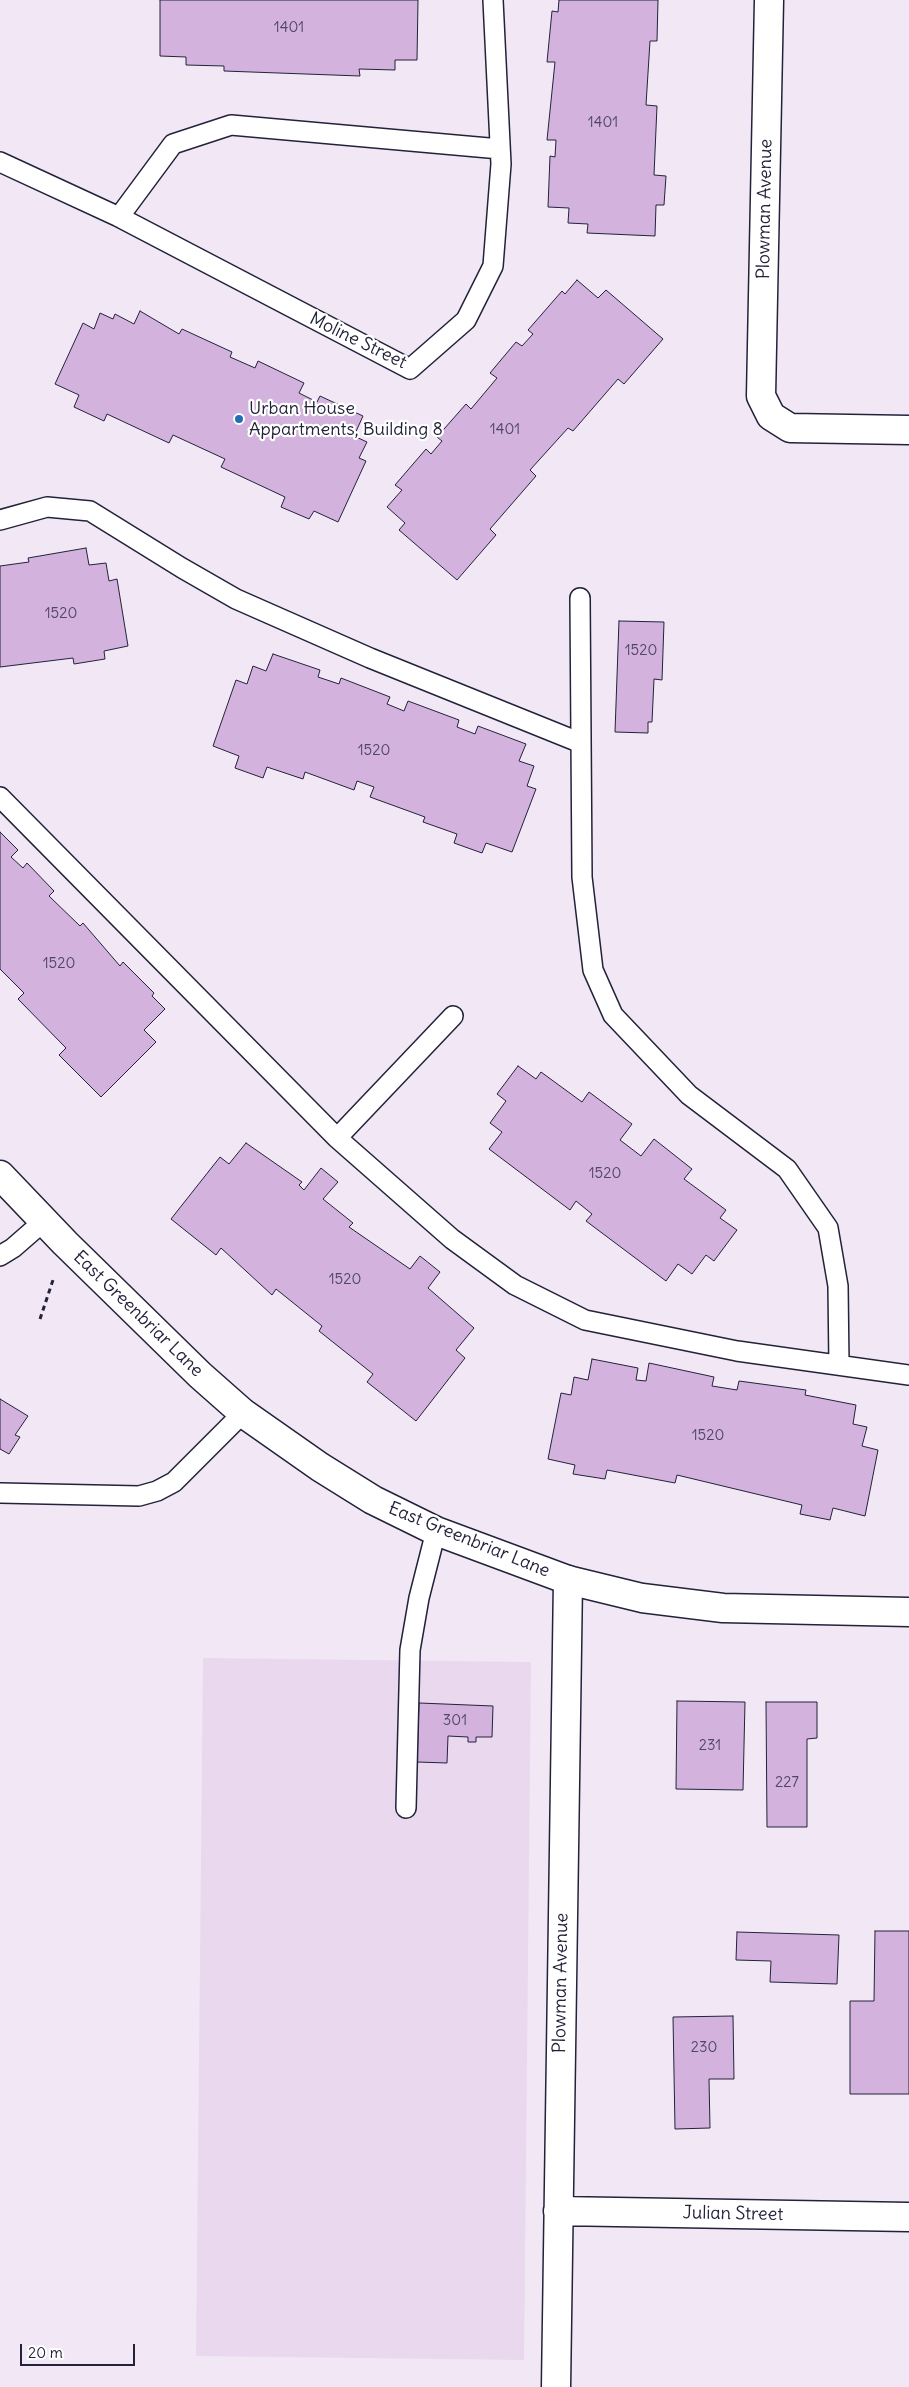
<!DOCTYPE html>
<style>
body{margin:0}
#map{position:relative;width:909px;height:2387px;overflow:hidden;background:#f2e8f5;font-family:Delius,sans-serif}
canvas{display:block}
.scale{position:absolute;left:20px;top:2344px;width:115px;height:22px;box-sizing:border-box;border:2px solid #22223b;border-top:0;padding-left:6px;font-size:15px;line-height:18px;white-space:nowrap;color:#22223b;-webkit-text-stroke:4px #fff;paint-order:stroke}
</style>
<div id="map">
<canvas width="909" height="2387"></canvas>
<div class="scale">20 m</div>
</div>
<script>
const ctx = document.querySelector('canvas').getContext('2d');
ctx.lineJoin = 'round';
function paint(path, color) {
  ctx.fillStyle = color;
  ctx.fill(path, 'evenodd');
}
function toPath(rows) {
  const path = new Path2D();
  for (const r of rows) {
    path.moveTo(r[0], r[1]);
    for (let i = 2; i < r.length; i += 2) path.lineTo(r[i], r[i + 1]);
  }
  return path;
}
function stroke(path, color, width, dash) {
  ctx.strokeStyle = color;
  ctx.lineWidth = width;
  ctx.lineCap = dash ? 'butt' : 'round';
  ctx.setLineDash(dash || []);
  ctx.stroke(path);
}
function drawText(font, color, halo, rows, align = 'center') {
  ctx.font = font + ' Delius,sans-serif';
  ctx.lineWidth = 4.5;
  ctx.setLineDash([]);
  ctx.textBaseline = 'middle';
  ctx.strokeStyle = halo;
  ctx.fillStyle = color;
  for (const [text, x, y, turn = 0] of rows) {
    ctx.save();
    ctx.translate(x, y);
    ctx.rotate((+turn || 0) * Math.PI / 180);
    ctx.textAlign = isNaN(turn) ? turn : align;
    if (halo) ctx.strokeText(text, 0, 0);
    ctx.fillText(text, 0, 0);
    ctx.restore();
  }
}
const built = toPath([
 [203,1658,531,1662,524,2360,196,2356]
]);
const building = toPath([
 [160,0,418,0,417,60,395,60,395,70,359,69,360,76,224,71,224,66,186,65,186,57,160,56,160,0],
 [559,0,658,0,657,41,650,41,646,105,657,106,654,175,666,176,664,205,656,205,655,236,587,233,588,224,568,223,569,208,548,207,550,156,555,157,556,140,547,140,555,62,547,62,552,11,558,12,559,0],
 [577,280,598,298,606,290,663,339,624,384,618,379,573,431,568,428,530,470,536,476,490,529,496,535,457,580,399,530,405,523,387,507,402,490,395,485,426,449,431,454,442,441,437,437,466,404,471,409,497,378,490,373,516,342,522,346,533,334,528,330,562,291,565,294,577,280],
 [140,311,179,334,182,329,232,352,230,357,255,368,258,361,304,383,299,393,317,402,320,396,363,416,354,436,367,442,359,458,366,461,338,522,314,511,309,519,281,507,285,497,221,467,225,459,173,435,169,443,107,414,104,421,74,407,79,395,55,384,83,323,94,329,100,313,113,319,115,314,134,324,140,311],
 [86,548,89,565,106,563,109,581,117,579,128,646,104,651,105,659,74,664,73,658,0,667,0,566,29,562,28,558,86,548],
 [619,621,664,622,662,680,654,679,652,722,648,722,648,733,615,732,619,621],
 [273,654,320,670,318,677,339,684,341,678,390,697,387,704,404,711,408,701,459,720,457,727,475,734,478,726,526,744,519,761,534,766,527,786,536,789,512,852,486,843,482,853,454,843,457,834,423,822,425,817,370,797,374,787,357,781,354,790,305,772,303,779,267,767,263,778,235,768,239,756,213,746,236,680,247,684,253,666,266,671,273,654],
 [0,832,18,850,11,857,23,868,27,863,54,891,49,896,80,926,83,923,120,966,123,962,154,993,152,996,165,1009,144,1030,156,1042,101,1097,59,1055,66,1048,18,999,24,993,0,969,0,832],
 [518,1066,536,1079,541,1072,582,1102,589,1092,632,1124,620,1140,641,1156,654,1139,692,1169,684,1179,726,1210,720,1218,737,1230,714,1261,706,1255,692,1274,678,1264,666,1281,586,1221,592,1214,576,1201,570,1210,489,1149,502,1132,490,1123,506,1101,497,1094,518,1066],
 [246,1143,302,1182,299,1185,304,1190,321,1168,338,1182,323,1199,353,1223,349,1227,410,1269,420,1256,440,1272,428,1288,474,1328,456,1350,465,1358,416,1421,367,1382,373,1374,319,1331,322,1326,276,1289,272,1295,221,1248,216,1255,171,1219,220,1157,229,1164,246,1143],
 [592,1359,638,1368,636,1380,646,1381,649,1363,714,1377,712,1386,737,1390,739,1381,791,1388,806,1390,805,1395,856,1405,853,1424,867,1427,862,1446,878,1450,865,1516,833,1508,830,1520,800,1514,802,1505,677,1475,675,1483,607,1470,605,1479,573,1474,575,1465,548,1459,561,1393,571,1395,574,1377,588,1380,592,1359],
 [0,1399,28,1416,15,1435,20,1437,9,1454,0,1449,0,1399],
 [677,1701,745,1702,743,1790,676,1789,677,1701],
 [766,1702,817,1702,817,1738,807,1739,807,1827,767,1827,766,1702],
 [419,1703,493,1706,492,1737,476,1737,476,1742,468,1742,468,1737,448,1736,447,1763,417,1762,419,1703],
 [875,1931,909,1931,909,2094,850,2094,850,2001,874,2001,875,1931],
 [737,1932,839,1935,837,1984,770,1982,771,1961,736,1960,737,1932],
 [733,2016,734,2079,709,2079,710,2128,675,2129,673,2017,733,2016]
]);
const path = toPath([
 [40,1319,53,1280]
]);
const service = toPath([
 [0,162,119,217,410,369,466,320,493,266,501,164,493,0],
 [119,217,173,144,231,125,500,149],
 [0,520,47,507,90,511,182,568,236,599,370,658,581,743],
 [580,598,582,877,593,970,613,1015,689,1095,787,1169,828,1228,838,1286,839,1365],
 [0,797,337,1138,452,1239,515,1285,585,1320,737,1351,909,1375],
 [337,1138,453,1016],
 [0,1256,13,1248,44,1221],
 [0,1493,139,1496,157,1491,174,1482,243,1413],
 [406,1808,410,1650,419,1598,436,1531]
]);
const minor = toPath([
 [769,0,761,396,771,416,790,428,909,430],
 [558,2211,909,2217],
 [556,2387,568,1580]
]);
const tertiary = toPath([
 [0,1175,65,1243,200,1375,243,1413,320,1467,373,1500,436,1531,568,1580,642,1598,723,1608,909,1612]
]);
const markers = [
 [239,419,5,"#1f6fb2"]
];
const numberNames = [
 ["1401",289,28],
 ["1401",603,123],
 ["1401",505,430],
 ["1520",61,614],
 ["1520",641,651],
 ["1520",374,751],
 ["1520",59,964],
 ["1520",605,1174],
 ["1520",345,1280],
 ["1520",708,1436],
 ["301",455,1721],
 ["231",710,1746],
 ["227",787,1783],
 ["230",704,2048]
];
const streetNames = [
 ["Plowman Avenue",765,209,-89],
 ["Moline Street",358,341,26],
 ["East Greenbriar Lane",138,1314,44],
 ["East Greenbriar Lane",469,1540,22],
 ["Plowman Avenue",561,1983,-89],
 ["Julian Street",733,2214,1]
];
const poiNames = [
 ["Urban House",249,409],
 ["Appartments, Building 8",249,430]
];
paint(built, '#e9d8ee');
paint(building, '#d3b2dd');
stroke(building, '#22223b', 1);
stroke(service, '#22223b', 22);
stroke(minor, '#22223b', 31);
stroke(tertiary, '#22223b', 31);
stroke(path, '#22223b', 3, [5, 4]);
stroke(service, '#fff', 19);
stroke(minor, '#fff', 28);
stroke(tertiary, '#fff', 28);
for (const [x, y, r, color] of markers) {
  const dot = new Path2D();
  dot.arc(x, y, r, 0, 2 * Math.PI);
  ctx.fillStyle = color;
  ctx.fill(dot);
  stroke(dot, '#fff', 2);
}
drawText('15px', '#4e4664', null, numberNames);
drawText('18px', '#22223b', '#fff', streetNames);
drawText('18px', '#22223b', '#fff', poiNames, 'left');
</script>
